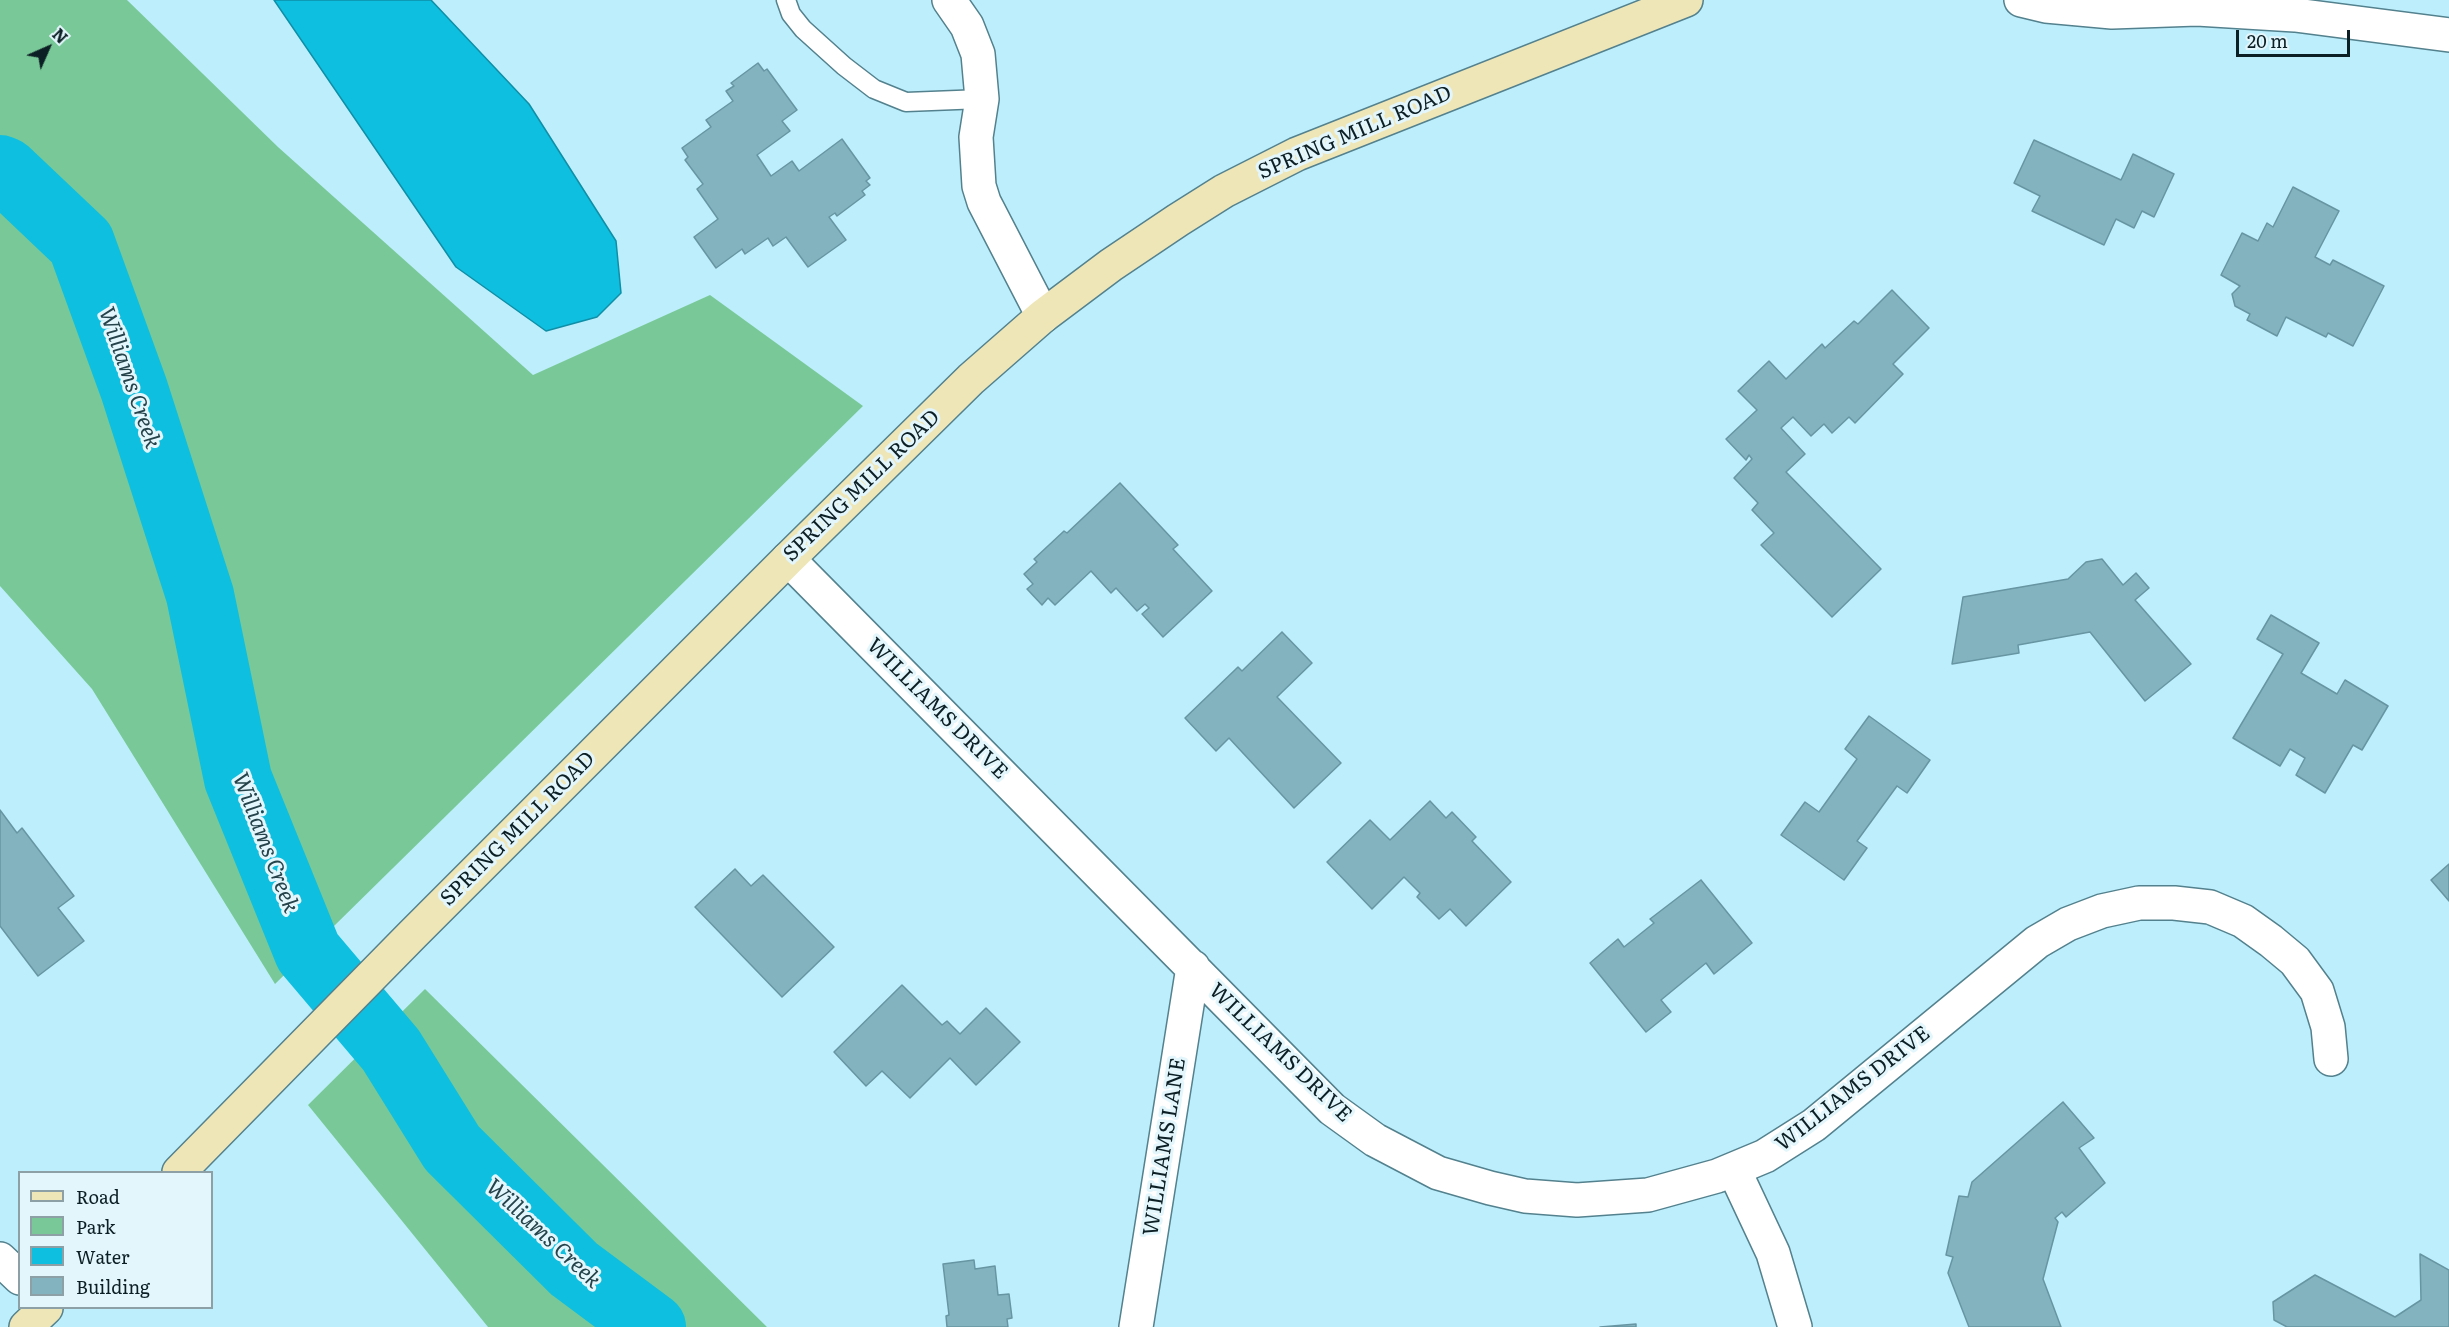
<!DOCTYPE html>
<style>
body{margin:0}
#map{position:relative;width:2449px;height:1327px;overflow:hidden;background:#bdeefc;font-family:Literata,serif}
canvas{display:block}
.legend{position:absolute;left:18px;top:1171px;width:195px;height:138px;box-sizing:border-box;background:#e3f6fb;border:2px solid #8da0a5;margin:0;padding:8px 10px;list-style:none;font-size:18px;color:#0c1f24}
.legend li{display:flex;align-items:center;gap:12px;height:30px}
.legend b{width:30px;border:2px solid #8da0a5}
.north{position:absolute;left:18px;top:18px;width:60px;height:60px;-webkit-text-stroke:4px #e3f6fb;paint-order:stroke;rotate:45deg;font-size:16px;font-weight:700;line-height:24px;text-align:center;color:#0c1f24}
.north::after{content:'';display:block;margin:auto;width:21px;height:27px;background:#0c1f24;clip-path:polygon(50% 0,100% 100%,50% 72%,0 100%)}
.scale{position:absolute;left:2236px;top:30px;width:114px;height:27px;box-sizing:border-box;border:3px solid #0c1f24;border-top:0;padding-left:8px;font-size:18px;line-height:21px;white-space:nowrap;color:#0c1f24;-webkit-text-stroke:4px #e3f6fb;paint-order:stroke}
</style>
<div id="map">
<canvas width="2449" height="1327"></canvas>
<ul class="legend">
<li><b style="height:8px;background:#efe6b8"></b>Road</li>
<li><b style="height:16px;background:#79c998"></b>Park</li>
<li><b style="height:16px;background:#0fbfdf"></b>Water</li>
<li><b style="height:16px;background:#84b3c0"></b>Building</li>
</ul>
<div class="north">N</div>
<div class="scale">20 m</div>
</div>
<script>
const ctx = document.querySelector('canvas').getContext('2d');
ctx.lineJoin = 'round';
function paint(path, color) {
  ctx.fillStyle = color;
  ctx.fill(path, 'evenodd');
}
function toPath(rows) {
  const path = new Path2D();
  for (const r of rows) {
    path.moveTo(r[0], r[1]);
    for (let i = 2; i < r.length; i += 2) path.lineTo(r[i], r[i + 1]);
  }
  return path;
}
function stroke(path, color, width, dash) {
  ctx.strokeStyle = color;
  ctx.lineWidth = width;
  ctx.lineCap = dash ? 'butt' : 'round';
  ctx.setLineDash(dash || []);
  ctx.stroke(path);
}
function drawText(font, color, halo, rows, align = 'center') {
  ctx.font = font + ' Literata,serif';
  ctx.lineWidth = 6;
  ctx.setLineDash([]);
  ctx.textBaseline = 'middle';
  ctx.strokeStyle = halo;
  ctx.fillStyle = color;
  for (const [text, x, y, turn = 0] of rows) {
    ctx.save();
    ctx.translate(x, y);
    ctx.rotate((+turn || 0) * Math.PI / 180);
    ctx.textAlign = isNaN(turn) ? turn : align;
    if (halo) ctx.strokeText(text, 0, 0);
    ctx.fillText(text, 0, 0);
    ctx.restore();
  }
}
const green = toPath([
 [0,0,127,0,278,147,533,375,710,295,863,406,275,984,92,689,0,586],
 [425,989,767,1327,488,1327,308,1105]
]);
const water = toPath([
 [274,0,431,0,529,104,616,241,621,293,597,317,546,331,456,267,274,0]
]);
const river = toPath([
 [0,169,5,171,81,243,134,389,200,595,238,779,308,952,391,1050,452,1148,574,1269,652,1327]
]);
const building = toPath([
 [758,63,764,71,767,69,797,110,782,121,790,131,757,155,771,176,792,161,799,171,842,139,870,178,866,181,870,185,862,191,865,195,837,216,835,213,829,217,846,240,808,267,786,237,773,246,768,238,745,254,742,249,716,268,694,237,718,219,697,189,703,184,685,160,688,157,682,148,711,127,706,120,733,101,726,91,734,86,731,83,758,63],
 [2034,140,2121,180,2133,154,2174,174,2154,217,2142,211,2134,228,2116,219,2104,245,2032,211,2040,196,2014,183,2034,140],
 [2293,187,2339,211,2315,257,2330,265,2333,260,2384,286,2353,346,2328,333,2326,337,2286,317,2277,336,2247,320,2250,314,2235,306,2232,294,2240,286,2221,275,2242,233,2258,241,2267,223,2273,227,2293,187],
 [1892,290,1929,328,1893,364,1903,374,1855,423,1849,417,1832,433,1824,424,1811,436,1793,417,1781,428,1805,454,1786,472,1881,569,1832,617,1761,545,1774,533,1752,510,1758,503,1734,478,1752,459,1749,455,1746,460,1726,439,1757,410,1738,391,1769,361,1786,379,1822,344,1825,348,1854,321,1858,324,1892,290],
 [1120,483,1178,545,1173,549,1212,591,1163,637,1142,614,1149,608,1145,604,1137,611,1116,588,1111,593,1091,571,1055,605,1048,598,1042,605,1027,589,1033,584,1024,574,1037,562,1034,559,1064,531,1067,533,1120,483],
 [2102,559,2123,585,2136,573,2149,588,2135,600,2191,664,2145,701,2090,632,2018,645,2019,653,1952,664,1963,597,2068,579,2086,562,2102,559],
 [2271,615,2319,643,2301,673,2337,694,2345,680,2388,706,2362,750,2353,745,2325,793,2296,775,2305,758,2290,749,2280,766,2233,738,2283,654,2257,639,2271,615],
 [1282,632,1312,663,1277,697,1341,763,1294,808,1229,738,1216,751,1185,718,1238,667,1242,671,1282,632],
 [1869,716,1930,760,1907,793,1897,786,1857,841,1867,848,1844,880,1781,835,1805,802,1819,812,1857,759,1845,749,1869,716],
 [1430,801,1446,818,1452,812,1476,837,1472,841,1511,882,1466,926,1450,909,1439,919,1417,897,1420,893,1404,877,1372,909,1327,862,1370,820,1390,840,1430,801],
 [0,810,17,833,22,828,74,896,58,908,84,941,38,976,0,926,0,810],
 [2449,864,2449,901,2431,880,2449,864],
 [735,869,751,886,763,875,834,947,782,997,695,907,735,869],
 [1701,880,1752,943,1714,974,1706,963,1661,1000,1671,1012,1646,1032,1590,963,1618,939,1624,947,1654,923,1650,919,1701,880],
 [902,985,942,1025,947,1021,960,1034,986,1008,1020,1042,976,1085,950,1058,910,1098,882,1071,866,1086,834,1052,902,985],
 [2063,1102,2094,1138,2079,1148,2105,1183,2066,1217,2062,1212,2055,1218,2058,1222,2043,1279,2061,1327,1969,1327,1948,1273,1953,1257,1946,1255,1959,1196,1968,1197,1972,1182,2063,1102],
 [2420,1254,2449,1270,2449,1327,2287,1327,2274,1320,2273,1302,2315,1275,2395,1317,2421,1300,2420,1254],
 [974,1260,975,1269,995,1266,998,1295,1009,1294,1012,1318,1007,1319,1008,1327,947,1327,946,1316,949,1315,943,1264,974,1260],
 [1636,1324,1636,1327,1600,1327,1636,1324]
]);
const lane = toPath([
 [786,0,791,14,803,29,844,66,874,89,906,102,982,99]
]);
const street = toPath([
 [949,0,967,26,978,54,982,99,976,137,979,186,984,202,1043,316],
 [2021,0,2046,6,2112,12,2197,9,2295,15,2449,35],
 [788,559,1332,1109,1375,1140,1438,1173,1490,1188,1525,1196,1577,1200,1648,1195,1717,1176,1765,1156,1814,1125,2037,942,2068,924,2102,911,2139,903,2174,903,2210,907,2243,921,2271,941,2295,961,2317,991,2328,1027,2331,1059],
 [1734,1170,1773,1253,1795,1327],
 [0,1259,20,1278],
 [1136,1327,1193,967]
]);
const secondary = toPath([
 [179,1172,413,934,788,559,971,379,1043,316,1111,265,1178,220,1224,191,1297,154,1686,0],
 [26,1327,46,1308]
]);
const streetNames = [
 ["SPRING MILL ROAD",1355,133,-23],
 ["SPRING MILL ROAD",862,486,-44],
 ["WILLIAMS DRIVE",937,709,45],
 ["SPRING MILL ROAD",518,829,-45],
 ["WILLIAMS DRIVE",1280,1053,44],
 ["WILLIAMS DRIVE",1853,1089,-38],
 ["WILLIAMS LANE",1165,1147,-81]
];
const waterNames = [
 ["Williams Creek",129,378,71],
 ["Williams Creek",265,843,69],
 ["Williams Creek",543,1234,43]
];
paint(green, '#79c998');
paint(water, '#0fbfdf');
stroke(water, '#0e8fa7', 1.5);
stroke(river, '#0fbfdf', 68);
paint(building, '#84b3c0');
stroke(building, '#6796a2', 1.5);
stroke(lane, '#53818d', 21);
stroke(street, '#53818d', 36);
stroke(secondary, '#53818d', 36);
stroke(lane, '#fff', 18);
stroke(street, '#fff', 33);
stroke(secondary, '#efe6b8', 33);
drawText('21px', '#0c1f24', '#e3f6fb', streetNames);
drawText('italic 22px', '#25434b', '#e3f6fb', waterNames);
</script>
